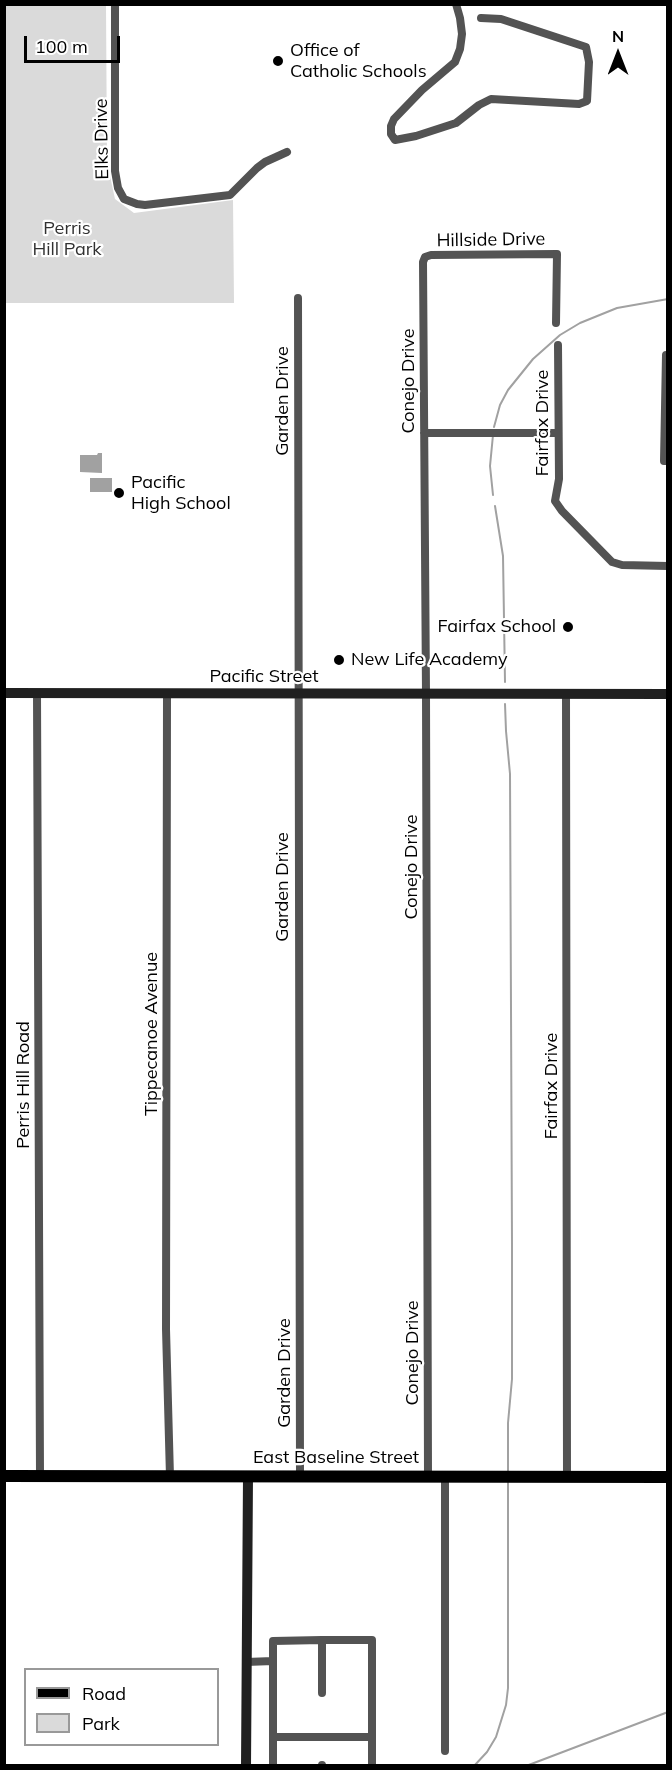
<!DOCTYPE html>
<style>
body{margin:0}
#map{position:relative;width:672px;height:1770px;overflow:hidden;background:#fff;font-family:Mulish,sans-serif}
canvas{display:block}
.frame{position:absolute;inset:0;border:6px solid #000;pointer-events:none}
.legend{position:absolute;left:24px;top:1668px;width:195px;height:78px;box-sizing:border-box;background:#fff;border:2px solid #999;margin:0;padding:8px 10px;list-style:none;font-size:18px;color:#000}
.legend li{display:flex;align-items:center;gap:12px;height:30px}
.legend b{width:30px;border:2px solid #999}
.north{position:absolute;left:588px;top:24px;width:60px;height:60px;-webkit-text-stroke:4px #fff;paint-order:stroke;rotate:0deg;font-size:16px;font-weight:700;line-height:24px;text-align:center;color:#000}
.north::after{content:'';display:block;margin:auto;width:21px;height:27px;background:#000;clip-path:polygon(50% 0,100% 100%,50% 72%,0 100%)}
.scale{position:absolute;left:24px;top:36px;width:96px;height:27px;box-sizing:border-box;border:3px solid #000;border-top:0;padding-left:8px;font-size:18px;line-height:21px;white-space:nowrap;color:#000;-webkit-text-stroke:4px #fff;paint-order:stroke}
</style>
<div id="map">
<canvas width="672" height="1770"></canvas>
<div class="frame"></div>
<ul class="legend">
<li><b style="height:8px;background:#000"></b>Road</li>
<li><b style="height:16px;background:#dadada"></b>Park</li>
</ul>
<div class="north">N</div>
<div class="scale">100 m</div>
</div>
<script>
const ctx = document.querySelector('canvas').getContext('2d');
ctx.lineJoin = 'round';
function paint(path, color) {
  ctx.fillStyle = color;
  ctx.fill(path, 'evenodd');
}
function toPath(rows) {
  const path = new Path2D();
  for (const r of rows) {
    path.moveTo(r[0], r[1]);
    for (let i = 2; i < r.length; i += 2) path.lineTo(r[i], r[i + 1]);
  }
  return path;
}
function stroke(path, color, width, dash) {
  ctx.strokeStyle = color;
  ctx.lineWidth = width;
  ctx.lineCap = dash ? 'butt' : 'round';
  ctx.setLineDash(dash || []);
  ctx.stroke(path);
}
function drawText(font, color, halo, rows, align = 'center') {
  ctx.font = font + ' Mulish,sans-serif';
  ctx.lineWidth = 4.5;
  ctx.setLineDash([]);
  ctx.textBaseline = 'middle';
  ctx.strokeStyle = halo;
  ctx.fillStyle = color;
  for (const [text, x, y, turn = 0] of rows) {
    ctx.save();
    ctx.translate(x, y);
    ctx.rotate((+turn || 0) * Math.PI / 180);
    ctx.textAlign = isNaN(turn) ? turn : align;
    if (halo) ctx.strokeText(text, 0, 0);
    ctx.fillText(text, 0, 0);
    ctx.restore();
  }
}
const green = toPath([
 [5,4,106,5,107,162,115,199,134,213,233,200,234,303,5,303]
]);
const water = toPath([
 [98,453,102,453,102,473,80,472,80,455,97,455],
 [90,478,112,478,112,492,90,492]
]);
const stream = toPath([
 [494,427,500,405,508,390,533,359,560,335,580,323,617,308,668,299],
 [493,435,490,466,493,495],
 [495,506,503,556,505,682],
 [505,704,506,731,510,774,512,1245,512,1379,508,1423,508,1472],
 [474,1766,487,1752,496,1737,506,1705,508,1688,508,1481],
 [526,1766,668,1712]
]);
const street = toPath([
 [115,4,115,171,118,188,124,199,137,204,145,205,230,195,257,168,265,162,287,152],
 [456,4,460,18,462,34,460,49,455,62,422,90,394,119,391,126,391,134,395,140,416,136,456,123,479,105,491,99,579,104,587,101,589,62,586,47,501,19,481,18],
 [298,298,300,1476],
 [558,345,559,479,555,501,562,511,612,562,622,565,668,566],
 [668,355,666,355,664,461,668,461],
 [424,433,558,433],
 [37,693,40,1476],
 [167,694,166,1329,170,1477],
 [566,695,567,1477],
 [428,1476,426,694,423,262,425,257,431,255,557,254,556,323],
 [322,1640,322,1693],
 [246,1662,273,1661],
 [274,1737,372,1737],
 [445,1751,445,1476],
 [322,1765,322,1766],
 [273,1766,273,1641,322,1640,372,1640,372,1766]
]);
const secondary = toPath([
 [4,693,668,694],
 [246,1766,248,1476]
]);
const primary = toPath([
 [4,1476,668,1477]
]);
const markers = [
 [278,61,6,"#000"],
 [119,493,6,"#000"],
 [568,627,6,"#000"],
 [339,660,6,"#000"]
];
const poiNames = [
 ["Office of",290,51],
 ["Catholic Schools",290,72],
 ["Pacific",131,483],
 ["High School",131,504],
 ["Fairfax School",556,627,"right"],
 ["New Life Academy",351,660]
];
const streetNames = [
 ["Elks Drive",102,139,-91],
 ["Hillside Drive",491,240,-1],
 ["Conejo Drive",409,381,-90],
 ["Garden Drive",283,401,-90],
 ["Fairfax Drive",543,423,-90],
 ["Pacific Street",264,677],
 ["Conejo Drive",412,867,-90],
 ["Garden Drive",283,887,-90],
 ["Tippecanoe Avenue",152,1034,-90],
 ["Perris Hill Road",24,1085,-90],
 ["Fairfax Drive",552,1086,-90],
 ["Conejo Drive",413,1353,-90],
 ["Garden Drive",285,1373,-90],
 ["East Baseline Street",336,1458]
];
const parkNames = [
 ["Perris",67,229],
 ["Hill Park",67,250]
];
paint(green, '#dadada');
paint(water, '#a1a1a1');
stroke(stream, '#a1a1a1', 2);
stroke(street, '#535353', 8);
stroke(secondary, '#202020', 10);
stroke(primary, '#000', 12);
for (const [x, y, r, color] of markers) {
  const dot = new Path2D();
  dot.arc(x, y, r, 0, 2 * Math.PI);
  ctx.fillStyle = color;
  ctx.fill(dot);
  stroke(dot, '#fff', 2);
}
drawText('18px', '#000', '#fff', poiNames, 'left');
drawText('18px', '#000', '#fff', streetNames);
drawText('18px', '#313131', '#fff', parkNames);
</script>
